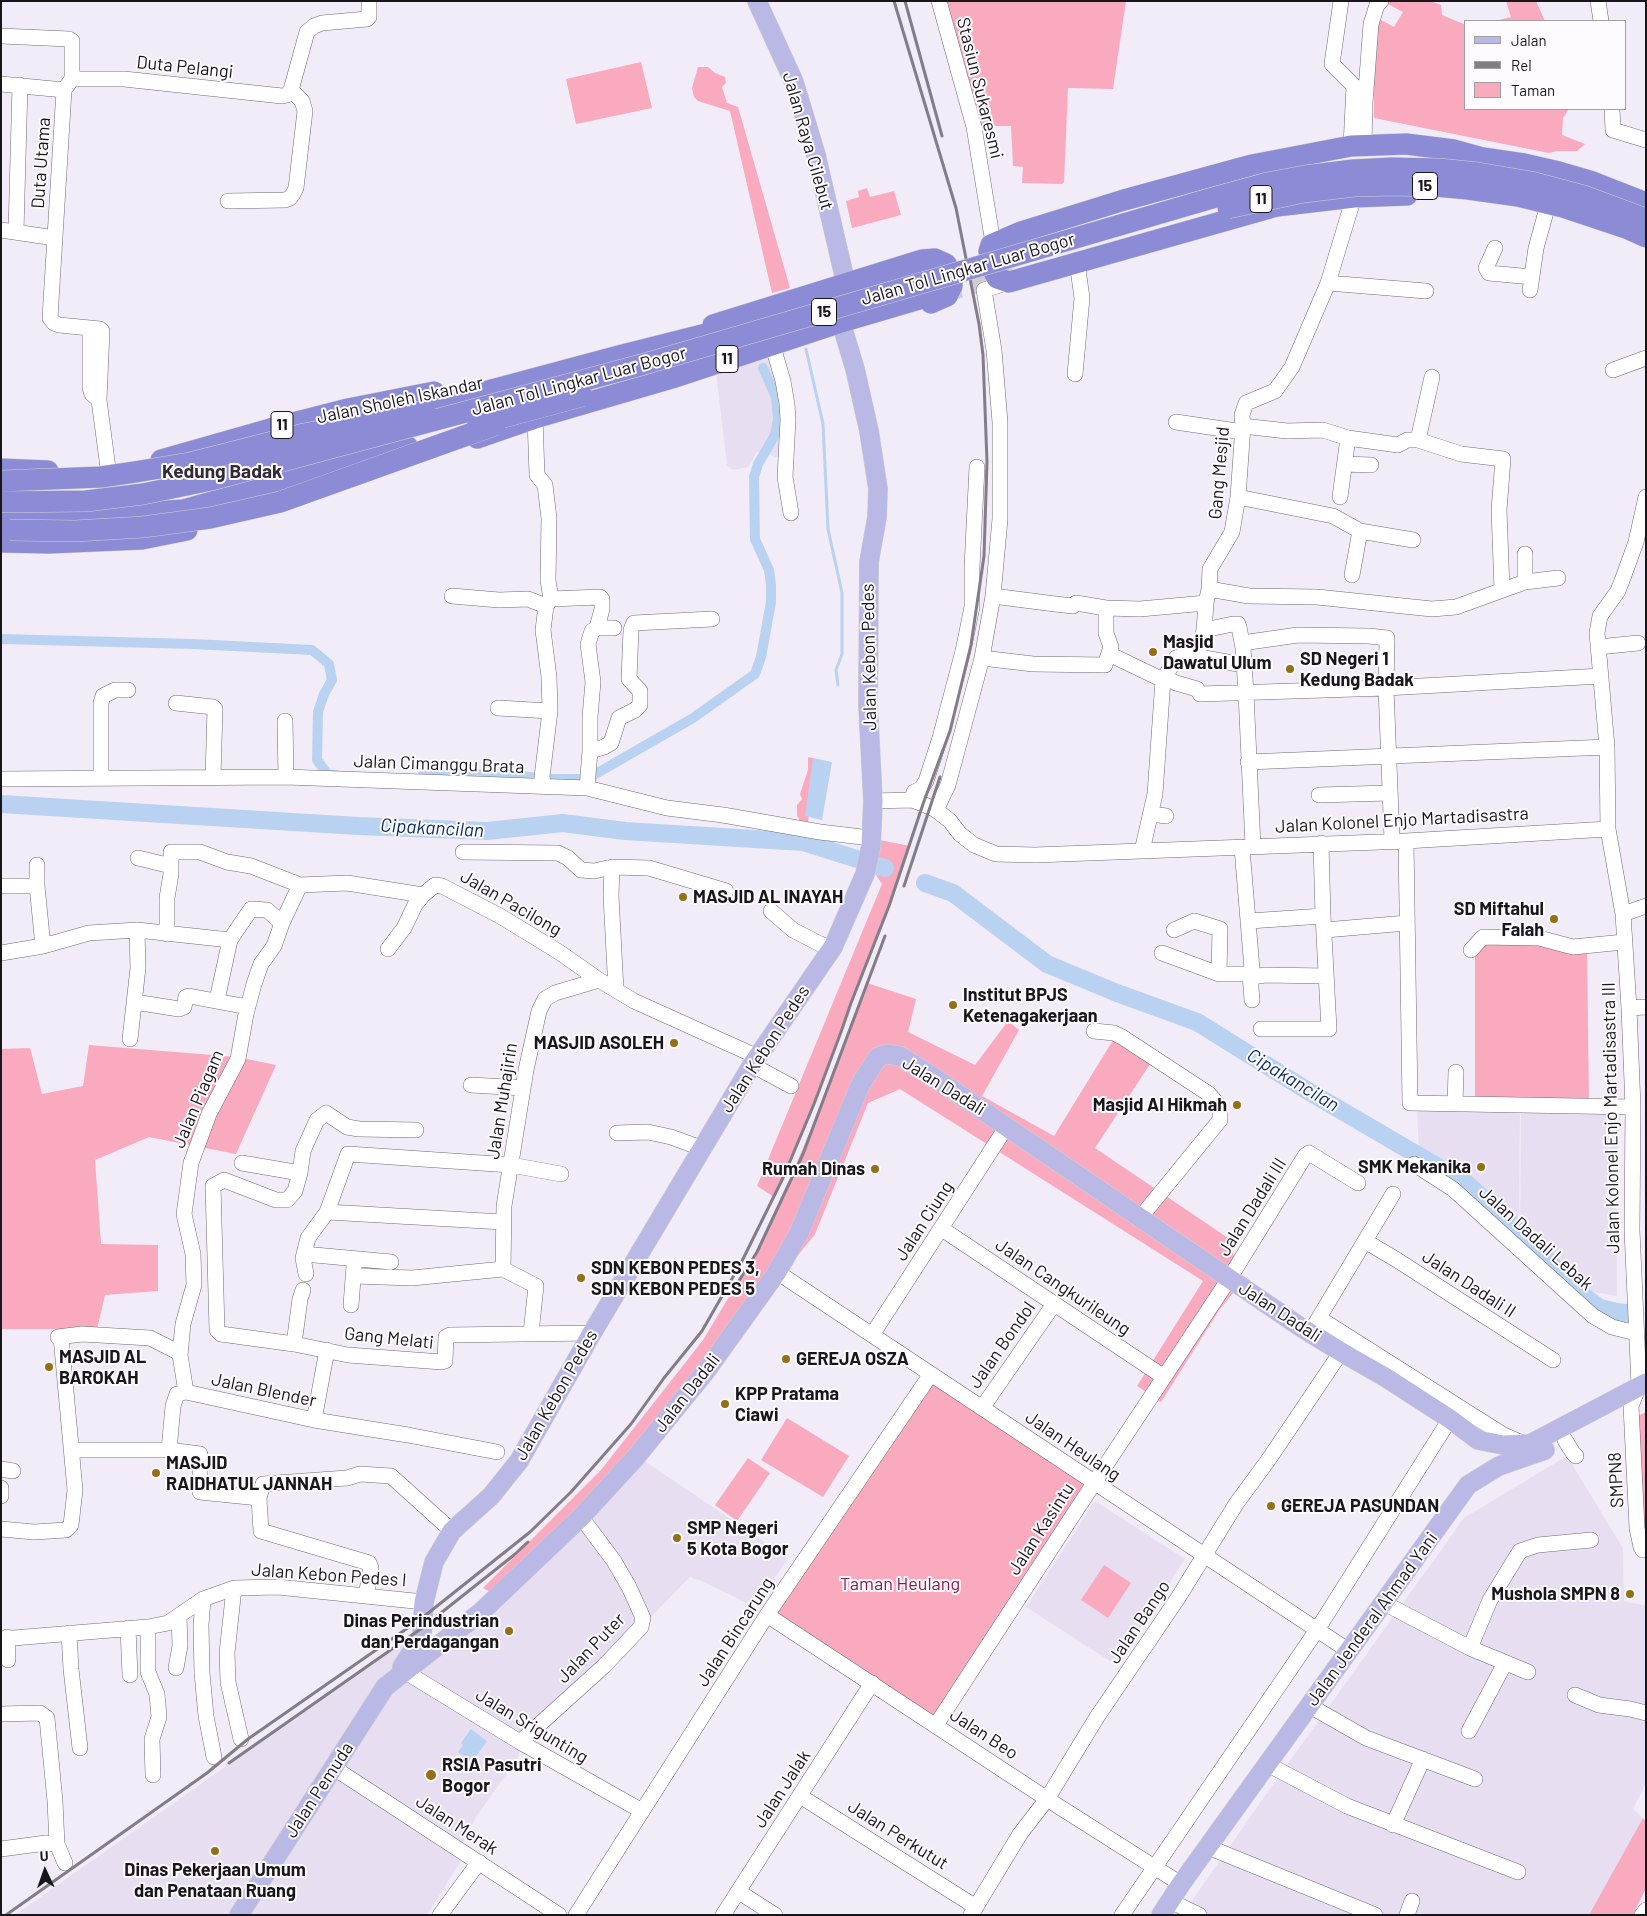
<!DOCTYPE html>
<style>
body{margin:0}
#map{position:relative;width:1647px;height:1916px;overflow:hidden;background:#f2ebf8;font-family:Barlow,sans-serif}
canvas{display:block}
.frame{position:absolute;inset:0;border:2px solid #19161b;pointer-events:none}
.legend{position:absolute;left:1464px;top:20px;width:162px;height:90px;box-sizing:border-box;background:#fdfbfe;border:1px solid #a29fa3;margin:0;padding:6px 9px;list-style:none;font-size:15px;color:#19161b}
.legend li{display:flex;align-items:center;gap:10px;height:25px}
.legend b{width:25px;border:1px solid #a29fa3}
.north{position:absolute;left:20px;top:1846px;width:50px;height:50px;-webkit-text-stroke:4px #fdfbfe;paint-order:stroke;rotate:357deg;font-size:14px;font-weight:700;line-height:20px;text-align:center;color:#19161b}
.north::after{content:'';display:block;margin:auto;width:18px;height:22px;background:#19161b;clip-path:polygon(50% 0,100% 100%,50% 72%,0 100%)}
</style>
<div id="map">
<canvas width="1647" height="1916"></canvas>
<div class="frame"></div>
<ul class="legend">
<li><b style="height:6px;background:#bab9e6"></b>Jalan</li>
<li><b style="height:6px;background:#827d86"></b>Rel</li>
<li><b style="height:14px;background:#faaabe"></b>Taman</li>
</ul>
<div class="north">U</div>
</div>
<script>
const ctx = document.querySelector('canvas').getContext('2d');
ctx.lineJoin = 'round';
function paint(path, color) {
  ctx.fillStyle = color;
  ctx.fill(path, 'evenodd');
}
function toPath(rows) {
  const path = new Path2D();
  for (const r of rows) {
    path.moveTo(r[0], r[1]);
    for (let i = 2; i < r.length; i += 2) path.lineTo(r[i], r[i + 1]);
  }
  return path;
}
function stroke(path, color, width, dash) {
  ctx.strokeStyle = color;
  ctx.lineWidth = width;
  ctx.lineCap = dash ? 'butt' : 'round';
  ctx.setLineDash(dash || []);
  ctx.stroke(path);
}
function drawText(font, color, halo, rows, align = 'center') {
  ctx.font = font + ' Barlow,sans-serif';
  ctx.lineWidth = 4;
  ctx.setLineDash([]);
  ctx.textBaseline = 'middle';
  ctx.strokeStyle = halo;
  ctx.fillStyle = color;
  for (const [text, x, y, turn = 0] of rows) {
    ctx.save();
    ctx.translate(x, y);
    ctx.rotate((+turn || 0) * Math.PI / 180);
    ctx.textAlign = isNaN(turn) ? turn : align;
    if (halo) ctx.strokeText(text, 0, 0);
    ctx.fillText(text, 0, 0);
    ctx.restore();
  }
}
const built = toPath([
 [771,355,785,415,780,458,757,452,748,467,732,470,727,465,716,372],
 [1417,1107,1520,1109,1519,1228,1468,1182,1419,1152],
 [1521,1109,1621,1110,1616,1171,1617,1296,1590,1291,1520,1229],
 [638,1454,649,1464,788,1558,755,1607,702,1581,690,1577,641,1627,522,1741,518,1758,476,1817,455,1858,461,1861,427,1915,15,1915,422,1628,422,1636,434,1644],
 [1567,1456,1623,1548,1624,1601,1646,1606,1646,1783,1633,1809,1643,1818,1601,1915,1182,1915,1267,1793,1464,1518],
 [1095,1501,1185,1559,1116,1665,1026,1607]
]);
const green = toPath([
 [943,1,1126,1,1113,89,1068,88,1064,182,1062,184,1022,183,1023,167,1013,166,1011,126,977,126],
 [1387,1,1431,1,1441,5,1442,15,1466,25,1466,109,1569,109,1563,118,1562,135,1585,144,1577,151,1557,151,1549,153,1374,118,1374,72,1379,19,1394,27,1403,12,1386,3],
 [1506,1,1536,1,1545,21,1555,20,1555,21,1495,21,1511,17],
 [641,62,652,108,576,124,566,79],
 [698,67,708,67,715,73,725,77,726,83,722,87,727,103,738,107,790,288,772,293,730,111,698,101,694,97,692,88],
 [867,188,870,197,894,191,901,215,852,228,846,201,859,197,858,191],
 [808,757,813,758,815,763,808,823,800,822,797,815,797,805,802,799,800,794,808,770],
 [870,838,910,846,894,893,851,1003,814,1104,774,1197,757,1186,882,884,868,863],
 [1488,940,1587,950,1589,1103,1475,1100,1475,957,1480,946],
 [867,983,916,999,908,1032,975,1065,1008,1021,1019,1030,982,1096,1054,1136,1115,1037,1152,1061,1095,1148,1231,1240,1239,1286,1220,1309,1161,1402,1137,1386,1203,1281,900,1089,868,1103,815,1234,706,1371,498,1596,483,1588,601,1470,703,1340,759,1247,786,1189,834,1073],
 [89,1045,237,1057,276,1065,236,1154,149,1137,95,1160,101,1244,158,1245,158,1291,105,1295,97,1329,1,1329,1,1049,30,1048,42,1094,83,1086],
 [931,1374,1099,1485,936,1725,767,1615],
 [1646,1412,1646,1523,1642,1524,1627,1421],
 [787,1418,849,1456,823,1497,761,1460],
 [748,1458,770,1473,737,1521,715,1505],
 [1104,1565,1131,1583,1108,1618,1081,1600],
 [1643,1818,1646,1822,1646,1888,1633,1915,1589,1915]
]);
const water = toPath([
 [813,758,832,762,822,820,805,816],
 [471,1729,487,1741,472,1762,458,1752,463,1745,461,1743]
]);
const stream = toPath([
 [806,349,823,424,828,529,842,593,842,654,836,670,838,685],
 [803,842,808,835]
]);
const canal = toPath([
 [1,639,193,644,312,650,329,664,332,680,324,694,318,712,317,760,328,775,336,775],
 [423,775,502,774,538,778],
 [592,776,693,718,755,674,761,657,771,602,771,585,769,570,755,539,754,477,758,464,775,435,778,419,776,397,763,368],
 [548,779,581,779]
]);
const river = toPath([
 [1,804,358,826,487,831,563,823,625,831,803,842,860,860],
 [875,865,885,868],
 [925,883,953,893,1047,964,1117,993,1197,1022,1308,1091,1467,1184,1538,1249,1571,1287,1600,1308,1617,1312,1633,1314]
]);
const highwayTunnel = toPath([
 [940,293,1013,272]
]);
const minor = toPath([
 [939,1,974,127,993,243],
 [1341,1,1332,64,1354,86,1351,146],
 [1598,1,1601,21],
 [1,36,69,39,72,41,72,79,64,90,50,318,54,323,59,325,100,329,102,331,99,400,108,468],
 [72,79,124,79,282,96,287,95,291,90,307,32,314,26,322,23,367,19,369,17,369,1],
 [1,84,64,90],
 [1612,109,1613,130,1646,140],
 [1364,146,1365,103,1371,24,1377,5,1381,1],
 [228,201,285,200,290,198,293,194,296,188,305,111,302,101,291,90],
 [1,230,55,238],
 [16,231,20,85],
 [1495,248,1486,268,1489,273,1532,277],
 [1328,283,1426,291],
 [1530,290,1536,248,1546,212],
 [90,328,90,388,92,394,99,400],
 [774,350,783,381,787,404,788,420,785,477,791,513],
 [1613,370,1646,358],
 [1075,374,1082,298,1077,262],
 [535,418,537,475,545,485,549,518,548,580,551,599,546,606,543,630,549,677,550,711,542,777,544,787],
 [1176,422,1243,432],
 [1243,426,1287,431,1323,430,1348,438,1398,445,1407,440,1418,440,1461,454,1503,459,1499,510,1502,590],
 [1418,440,1432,377],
 [1345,464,1371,465],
 [1238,497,1333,516,1360,531,1413,540],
 [1340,497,1348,438],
 [1646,497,1636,542,1623,578,1618,591,1600,616,1597,633,1607,747,1608,829,1623,914,1629,1008,1633,1107,1632,1230,1639,1386,1631,1406,1637,1528,1641,1547,1643,1550,1646,1550],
 [1525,554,1525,582],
 [1352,575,1360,531],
 [1209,589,1249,596,1317,597,1432,609,1456,607,1525,582,1558,578],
 [452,596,499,600,528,599,546,606],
 [993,596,1055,604,1073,606,1076,603,1106,608,1140,609,1206,603],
 [551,599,600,597,602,599,602,609,597,628,614,628],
 [1204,630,1233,624,1238,624,1239,627,1243,648,1246,693,1253,846],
 [1242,643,1298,635,1369,636,1387,638,1386,688,1392,840],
 [1598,647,1638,643],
 [1191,653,1193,656,1244,665],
 [1109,654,1163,680],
 [982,658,1033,664,1105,665,1111,647,1106,633,1106,608],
 [1165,677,1176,683,1197,689,1200,694,1386,688,1601,676],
 [176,703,213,707,215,709,213,777],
 [498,708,550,711],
 [285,721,286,777],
 [590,751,590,717,593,682,588,644,592,631,597,628],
 [1248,762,1607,747],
 [101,777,101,703,103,696,115,690,128,690],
 [1,779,286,777,587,788,667,808,723,815,820,832,870,838],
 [587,788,590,751,604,747,611,743,619,718,635,710,640,705,640,691,629,679,631,630,634,623,712,619],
 [1319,795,1389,793],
 [912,800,914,792,921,789,926,781,940,738,963,651,972,607,972,567,977,467],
 [873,801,912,800,923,804,936,810,950,821,960,834,974,845,996,854,1035,855,1406,841,1608,829],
 [936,810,948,785,982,658,993,596,1000,519,1000,422,994,350,984,290,1009,282],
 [1151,814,1166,816],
 [1406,841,1410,1103,1633,1107],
 [1242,848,1252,969,1250,974,1252,1000],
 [1142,851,1155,794,1163,680,1176,658,1199,649,1204,630,1206,603,1209,589,1210,569,1232,532,1238,497,1243,426,1242,415,1246,403,1275,391,1292,367,1328,283,1354,197],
 [463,852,558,853,568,858,581,870,594,871,612,867],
 [138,858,171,866],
 [37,865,37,886,43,946],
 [1,886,37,886],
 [771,911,793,930,820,944,833,947],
 [1623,914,1646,906],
 [1249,921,1323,916],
 [282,923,274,946,261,964,254,984,246,1014,238,1059,209,1114,191,1163,184,1214,193,1254,194,1285,183,1324,180,1355,186,1392,314,1420,408,1435,497,1452],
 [1174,930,1194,921,1220,929,1219,974],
 [1325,930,1407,923],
 [167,934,167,898,171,874,171,852,200,852,227,862,251,866,300,885],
 [388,949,404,928,415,905,423,895],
 [1471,950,1483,937,1539,938,1573,947,1624,942],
 [1,953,43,946,89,933,137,930,230,940,251,909,267,910,282,923,300,885,347,883,423,895,435,885,442,886,500,916,559,952,599,980,634,1001,758,1057],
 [1162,953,1219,974,1250,974],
 [1251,977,1266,975,1326,976],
 [616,990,611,896,612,867,649,868,726,891],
 [217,1000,230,940],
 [135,1002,179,1009,184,1007,186,997,189,996,248,1007],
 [1629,1008,1646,1007],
 [1261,1029,1329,1029,1323,916,1321,843],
 [1094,1031,1114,1033,1122,1037,1209,1094,1220,1107,1220,1120,1140,1218],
 [130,1039,138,968,137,930],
 [752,1065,791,1086],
 [471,1085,523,1088],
 [1455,1104,1456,1072],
 [416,1130,359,1129,347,1127,326,1113,317,1120,303,1151,300,1173,295,1191,287,1200,276,1200,224,1180,213,1186,217,1330,221,1334,294,1344,348,1355,442,1362,445,1361,446,1337,450,1335,592,1333],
 [617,1133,648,1132,671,1137,701,1148],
 [242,1163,300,1173],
 [1414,1164,1453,1189,1593,1316,1612,1327,1636,1333],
 [327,1212,503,1222],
 [942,1229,1164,1377],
 [1365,1241,1397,1260,1553,1360],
 [304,1254,391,1262],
 [503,1269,504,1206,526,1070,539,1011,545,999,555,993,599,980],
 [777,1272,1349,1651],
 [306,1274,303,1258,308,1238,327,1212,348,1154,511,1165,561,1174],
 [354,1276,412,1278,503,1269,536,1286,531,1333],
 [351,1305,354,1266],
 [1319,1318,1502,1434,1522,1443],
 [1314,1326,1393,1194],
 [872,1335,1007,1126],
 [58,1337,82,1334,150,1338,176,1351,180,1355],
 [294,1344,300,1299,303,1290],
 [982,1408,1054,1304],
 [314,1420,327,1350],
 [1565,1440,1573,1453,1576,1456],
 [72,1450,169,1450,200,1454,200,1492,259,1498,263,1484,347,1478,360,1474,391,1476,452,1531],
 [169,1450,173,1406,177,1394,186,1392],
 [1,1469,13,1471],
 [1,1488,1,1496],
 [259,1498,261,1531,369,1563,371,1568,366,1596],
 [1,1529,34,1532,66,1530,71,1525,75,1490,61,1337],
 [234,1588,227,1653,228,1682,241,1739],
 [203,1599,201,1625,202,1673,206,1716,214,1757],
 [1384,1603,1470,1648,1528,1672],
 [767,1615,1047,1799,1181,1884],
 [148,1627,148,1672,157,1694,159,1717,152,1739,153,1775],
 [128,1628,130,1675],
 [69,1633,71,1669,80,1748],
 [7,1637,8,1660],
 [1,1639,148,1627,168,1623,203,1599,234,1588,278,1587,424,1602],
 [1470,1648,1490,1600,1520,1551,1538,1545,1591,1540],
 [176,1668,180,1646,179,1616],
 [404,1671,520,1742,642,1811],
 [1575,1695,1599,1705,1630,1709,1646,1713],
 [1310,1706,1366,1738,1475,1779],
 [1,1714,40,1713,47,1718,55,1801,57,1844,65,1863],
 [936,1725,1094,1483,1229,1279,1305,1156,1309,1153,1358,1183],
 [1469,1731,1505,1663],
 [520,1742,604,1666,641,1627,642,1622,643,1618,629,1587,614,1561,581,1517],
 [1267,1764,1347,1806,1518,1872],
 [334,1768,559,1915],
 [800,1796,976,1907],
 [1393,1825,1423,1759],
 [1208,1847,1375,1915],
 [1,1849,46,1843,57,1844],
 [739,1892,775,1915],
 [1170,1901,1199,1915],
 [440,1915,479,1862],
 [576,1915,767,1615,931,1374],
 [723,1915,872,1683],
 [971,1915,1020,1834,1047,1799,1097,1717,1178,1598,1236,1504,1269,1459,1341,1352],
 [1122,1915,1317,1630,1450,1419],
 [1407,1915,1412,1901],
 [1642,1915,1646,1910]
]);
const major = toPath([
 [757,1,794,82,816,155,846,284],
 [402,1667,422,1636,424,1602,434,1562,452,1531,491,1496,519,1461,592,1333,752,1065,833,947,865,874,871,846,873,801,868,705,869,562,877,517,878,489,869,431,855,369,843,329],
 [239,1915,385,1687,481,1612,581,1517,636,1457,706,1371,777,1272,799,1233,861,1083,878,1057,887,1054,900,1056,932,1076,1302,1328,1341,1352,1385,1377,1450,1419,1478,1440,1503,1445,1530,1444,1646,1383],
 [1161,1915,1181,1884,1468,1485,1499,1466,1545,1450]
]);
const highway = toPath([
 [1407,195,1354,197,1277,206,1009,282,997,278,992,268,989,251,991,245,1021,232,1124,200,1252,165,1351,146,1406,144,1454,150,1483,158,1524,164,1559,172,1590,181,1646,203],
 [900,278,934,268],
 [713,325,922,260,935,259,946,264,952,274,952,286,947,296,931,303],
 [406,413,619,356,730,328],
 [477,438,535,418,672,378,838,323,940,293],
 [161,460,270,429,348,409,434,392],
 [1,469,48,471],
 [1,522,183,510,408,447],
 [1,542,49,543,142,539,187,530]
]);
const rail = toPath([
 [905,1,942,136],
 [904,886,940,777],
 [730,1295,757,1252,803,1154,885,936],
 [229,1763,422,1628,514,1555,528,1542],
 [6,1915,207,1773,248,1739,422,1618,530,1532,571,1492,631,1424,664,1378,702,1331,741,1263,783,1178,814,1104,841,1032,851,1003,889,906,923,804,950,731,971,645,984,556,987,462,983,355,979,324,956,208,894,1]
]);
const highwayBridge = toPath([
 [1228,208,1304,192,1354,186,1393,185,1435,186,1468,189,1518,196,1563,207,1626,228,1646,237],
 [478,424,582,396],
 [1,481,101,477,135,472,190,463,304,434,424,411],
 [1,502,86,501,143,494,211,480,641,365,1209,199,1267,183,1305,176,1353,170,1392,168,1439,169,1478,173,1531,182,1587,197,1646,219],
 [10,530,75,531,143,527,210,518,280,502,495,425]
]);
const markers = [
 [1153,652,5,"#956f18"],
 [1290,669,5,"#956f18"],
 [683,897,5,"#956f18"],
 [1554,919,5,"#956f18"],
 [953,1005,5,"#956f18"],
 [674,1043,5,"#956f18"],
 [1237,1105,5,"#956f18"],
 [1481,1167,5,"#956f18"],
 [875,1169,5,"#956f18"],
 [581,1278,5,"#956f18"],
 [786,1359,5,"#956f18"],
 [49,1367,5,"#956f18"],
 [725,1404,5,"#956f18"],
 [156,1473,5,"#956f18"],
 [1271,1506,5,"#956f18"],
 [677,1538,5,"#956f18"],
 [1630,1594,5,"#956f18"],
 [509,1631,5,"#956f18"],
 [431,1775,6,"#956f18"],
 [215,1851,5,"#956f18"]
];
const shields = [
 [1425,186,25],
 [1261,199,22],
 [824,312,25],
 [727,359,22],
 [282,425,22]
];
const shieldNames = [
 ["15",1425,186],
 ["11",1261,199],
 ["15",824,312],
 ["11",727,359],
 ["11",282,425]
];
const streetNames = [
 ["Duta Pelangi",185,67,6],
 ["Stasiun Sukaresmi",980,88,76],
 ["Jalan Raya Cilebut",808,141,74],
 ["Duta Utama",41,163,-86],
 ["Jalan Tol Lingkar Luar Bogor",968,269,-16],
 ["Jalan Tol Lingkar Luar Bogor",579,381,-15],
 ["Jalan Sholeh Iskandar",400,400,-12],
 ["Gang Mesjid",1219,473,-85],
 ["Jalan Kebon Pedes",869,657,-91],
 ["Jalan Cimanggu Brata",439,764,2],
 ["Jalan Kolonel Enjo Martadisastra",1402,820,-3],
 ["Jalan Pacilong",511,903,30],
 ["Jalan Kebon Pedes",765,1049,-57],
 ["Jalan Dadali",944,1086,32],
 ["Jalan Piagam",198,1099,-67],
 ["Jalan Muhajirin",502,1101,-81],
 ["Jalan Kolonel Enjo Martadisastra III",1611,1118,-91],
 ["Jalan Dadali III",1252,1207,-58],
 ["Jalan Ciung",924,1221,-57],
 ["Jalan Dadali Lebak",1536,1238,42],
 ["Jalan Dadali II",1469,1284,33],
 ["Jalan Cangkurileung",1063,1287,34],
 ["Jalan Dadali",1280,1312,33],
 ["Gang Melati",389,1338,6],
 ["Jalan Bondol",1002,1345,-55],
 ["Jalan Blender",264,1390,12],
 ["Jalan Dadali",687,1393,-52],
 ["Jalan Kebon Pedes",556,1395,-60],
 ["Jalan Heulang",1073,1446,34],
 ["SMPN8",1616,1480,-93],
 ["Jalan Kasintu",1041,1529,-57],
 ["Jalan Kebon Pedes I",329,1575,4],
 ["Jalan Jenderal Ahmad Yani",1372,1619,-54],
 ["Jalan Bango",1139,1622,-56],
 ["Jalan Bincarung",735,1632,-57],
 ["Jalan Puter",591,1648,-46],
 ["Jalan Srigunting",532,1726,31],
 ["Jalan Beo",984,1734,33],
 ["Jalan Jalak",782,1789,-57],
 ["Jalan Pemuda",319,1790,-57],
 ["Jalan Merak",457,1825,33],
 ["Jalan Perkutut",898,1835,32]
];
const poiNames = [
 ["Masjid",1163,642],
 ["Dawatul Ulum",1163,663],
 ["SD Negeri 1",1300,659],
 ["Kedung Badak",1300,680],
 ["MASJID AL INAYAH",693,897],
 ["SD Miftahul",1544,909,"right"],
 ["Falah",1544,930,"right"],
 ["Institut BPJS",963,995],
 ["Ketenagakerjaan",963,1016],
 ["MASJID ASOLEH",664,1043,"right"],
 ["Masjid Al Hikmah",1227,1105,"right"],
 ["SMK Mekanika",1471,1167,"right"],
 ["Rumah Dinas",865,1169,"right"],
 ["SDN KEBON PEDES 3,",591,1268],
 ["SDN KEBON PEDES 5",591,1289],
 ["MASJID AL",59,1357],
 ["BAROKAH",59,1378],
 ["GEREJA OSZA",796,1359],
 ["KPP Pratama",735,1394],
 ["Ciawi",735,1415],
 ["MASJID",166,1463],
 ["RAIDHATUL JANNAH",166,1484],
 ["GEREJA PASUNDAN",1281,1506],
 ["SMP Negeri",687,1528],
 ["5 Kota Bogor",687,1549],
 ["Mushola SMPN 8",1620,1594,"right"],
 ["Dinas Perindustrian",499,1621,"right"],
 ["dan Perdagangan",499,1642,"right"],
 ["RSIA Pasutri",442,1765],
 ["Bogor",442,1786],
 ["Dinas Pekerjaan Umum",215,1870,"center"],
 ["dan Penataan Ruang",215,1891,"center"]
];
const parkNames = [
 ["Taman Heulang",900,1584]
];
const neighbourhoodNames = [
 ["Kedung Badak",222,472]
];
const waterNames = [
 ["Cipakancilan",432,828,3],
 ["Cipakancilan",1293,1080,31]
];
paint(built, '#e8def1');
paint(green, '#faaabe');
paint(water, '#bad2f2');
stroke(stream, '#bad2f2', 3);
stroke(canal, '#bad2f2', 10);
stroke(river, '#bad2f2', 18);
stroke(highwayTunnel, '#d1cbd7', 21, [21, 11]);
stroke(minor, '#706a75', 16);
stroke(major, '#d1d0d1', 20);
stroke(highway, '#d1d0d1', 22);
stroke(minor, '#fff', 15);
stroke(major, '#bab9e6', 19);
stroke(highway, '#8c8bd5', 21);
stroke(rail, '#827d86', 3);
stroke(highwayBridge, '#d1d0d1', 22, []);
stroke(highwayBridge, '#8c8bd5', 21);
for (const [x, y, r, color] of markers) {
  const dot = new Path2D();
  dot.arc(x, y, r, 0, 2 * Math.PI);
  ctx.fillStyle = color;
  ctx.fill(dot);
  stroke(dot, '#fdfbfe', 2);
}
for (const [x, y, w] of shields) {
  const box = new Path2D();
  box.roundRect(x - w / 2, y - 13.5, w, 27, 4);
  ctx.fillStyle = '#fdfbfe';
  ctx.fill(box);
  stroke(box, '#19161b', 1);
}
drawText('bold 16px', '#19161b', null, shieldNames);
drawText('18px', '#19161b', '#fdfbfe', streetNames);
drawText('bold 18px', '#19161b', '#fdfbfe', poiNames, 'left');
drawText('18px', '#911648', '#fdfbfe', parkNames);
drawText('bold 19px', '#302b34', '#fdfbfe', neighbourhoodNames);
drawText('italic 19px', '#062c5c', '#fdfbfe', waterNames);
</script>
